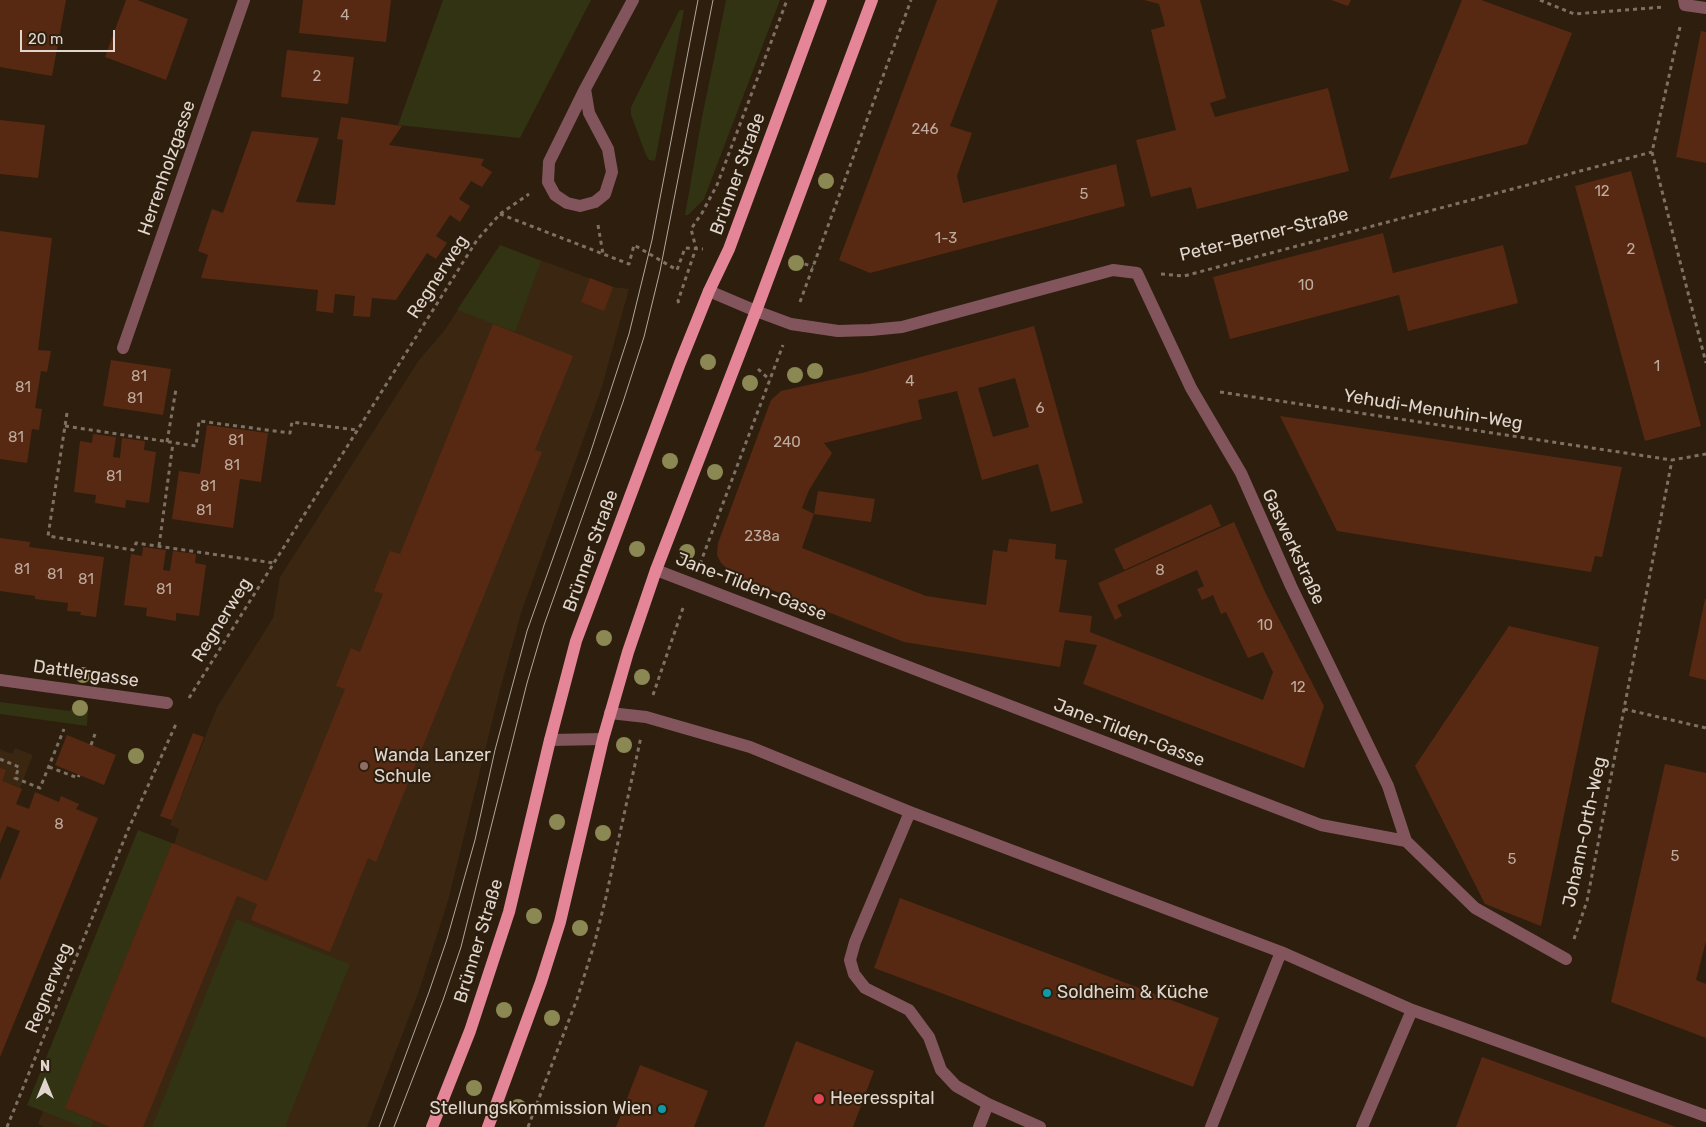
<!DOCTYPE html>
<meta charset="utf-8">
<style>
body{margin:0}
#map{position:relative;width:1706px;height:1127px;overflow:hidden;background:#2d1e0e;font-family:Rubik,sans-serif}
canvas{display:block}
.north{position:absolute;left:20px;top:1057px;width:50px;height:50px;-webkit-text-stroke:4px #2d1e0e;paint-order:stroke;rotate:0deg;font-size:14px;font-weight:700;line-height:20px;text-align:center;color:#e0d6cd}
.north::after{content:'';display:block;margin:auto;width:18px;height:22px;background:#e0d6cd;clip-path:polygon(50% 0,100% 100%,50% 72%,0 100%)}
.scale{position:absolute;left:20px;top:30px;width:95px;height:22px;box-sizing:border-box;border:2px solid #e0d6cd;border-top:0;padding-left:6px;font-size:15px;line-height:18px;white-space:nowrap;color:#e0d6cd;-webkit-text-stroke:4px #2d1e0e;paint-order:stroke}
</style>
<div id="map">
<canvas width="1706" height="1127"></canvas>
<div class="north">N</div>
<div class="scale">20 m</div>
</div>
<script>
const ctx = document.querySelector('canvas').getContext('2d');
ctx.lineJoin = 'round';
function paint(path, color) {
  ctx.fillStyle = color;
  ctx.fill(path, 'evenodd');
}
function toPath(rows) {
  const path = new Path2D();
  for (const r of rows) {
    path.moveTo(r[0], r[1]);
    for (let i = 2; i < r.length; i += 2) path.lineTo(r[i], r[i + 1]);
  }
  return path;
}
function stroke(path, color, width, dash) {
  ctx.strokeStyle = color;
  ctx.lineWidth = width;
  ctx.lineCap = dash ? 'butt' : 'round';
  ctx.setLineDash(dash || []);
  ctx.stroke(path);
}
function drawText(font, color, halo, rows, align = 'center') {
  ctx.font = font + ' Rubik,sans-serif';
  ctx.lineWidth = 4;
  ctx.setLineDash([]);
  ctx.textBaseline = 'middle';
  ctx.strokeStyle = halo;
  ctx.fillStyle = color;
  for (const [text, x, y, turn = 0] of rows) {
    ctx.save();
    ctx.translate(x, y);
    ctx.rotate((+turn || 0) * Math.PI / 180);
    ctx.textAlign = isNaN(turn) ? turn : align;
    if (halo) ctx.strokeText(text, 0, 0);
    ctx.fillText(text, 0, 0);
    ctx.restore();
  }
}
const built = toPath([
 [500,245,613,287,629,289,601,390,521,613,500,690,448,901,419,991,367,1127,44,1127,38,1124,147,834,174,844,179,829,170,825,217,707,273,618,280,577,419,360,444,331],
 [15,748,33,755,20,788,22,789,0,843,0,749,12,754]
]);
const green = toPath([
 [443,0,591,0,520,138,398,125],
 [726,0,780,0,704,199,688,215,685,215,702,117],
 [681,10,684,10,655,161,649,160,646,155,631,115,631,107,679,11],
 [500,245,541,261,515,332,457,310],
 [0,702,70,711,75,704,80,703,85,705,88,708,87,726,0,714],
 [138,830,172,843,65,1108,94,1121,91,1127,82,1127,27,1105],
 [236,919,350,964,285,1127,152,1127]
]);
const building = toPath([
 [0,0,66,0,52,76,0,67],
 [126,0,137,0,188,19,166,80,105,57],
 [303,0,391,0,386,42,299,33],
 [937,0,998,0,950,126,972,133,957,176,963,203,1116,164,1125,206,870,273,839,260],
 [1144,0,1200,0,1226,98,1210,103,1215,117,1328,88,1349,171,1197,209,1191,187,1151,197,1136,140,1176,130,1151,30,1165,26,1159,4],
 [1331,0,1351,0,1348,6],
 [1462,0,1481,0,1572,33,1527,144,1389,179],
 [1701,31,1706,32,1706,163,1676,157],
 [287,50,354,57,348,104,281,97],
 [341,117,402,126,389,145,484,159,481,165,492,172,482,187,471,181,459,199,470,206,460,222,450,215,436,236,447,243,436,259,427,253,396,300,372,298,370,317,353,316,355,296,335,294,333,313,316,311,318,290,201,278,208,255,198,251,212,209,223,213,252,131,319,138,296,202,335,205,343,140,337,139],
 [0,120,45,125,38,178,0,174],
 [1631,171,1701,426,1645,441,1575,186],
 [0,231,52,238,38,350,51,351,47,372,41,371,35,408,42,409,39,430,32,429,27,463,0,459],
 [1383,233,1393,273,1503,245,1518,303,1408,331,1399,295,1230,339,1213,277],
 [590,278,613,287,604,311,581,302],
 [493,324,573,356,535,450,542,452,376,862,368,858,330,952,251,920,257,904,237,896,143,1127,110,1127,65,1108,172,843,267,881,345,689,336,686,351,648,360,652,383,594,374,591,390,551,400,554],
 [1034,326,1083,503,1051,512,1038,464,982,480,957,391,918,400,922,419,824,443,832,453,809,490,802,508,814,514,802,548,926,596,986,605,993,550,1007,552,1009,539,1056,544,1055,559,1067,560,1059,612,1092,616,1090,632,1263,700,1273,672,1263,652,1248,658,1226,612,1221,614,1213,595,1202,600,1197,589,1204,586,1197,570,1117,605,1122,616,1115,620,1098,583,1234,522,1266,594,1324,706,1304,768,1083,684,1097,645,1065,640,1060,667,904,642,734,575,721,563,717,555,718,543,771,400,781,391,862,373],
 [1015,378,1029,427,993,437,978,388],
 [111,360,171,369,163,415,103,406],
 [1280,416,1622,467,1602,557,1595,556,1591,572,1337,531],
 [207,425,268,433,261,482,240,479,233,528,172,519,179,471,200,474],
 [93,434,116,437,113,457,120,458,122,438,145,441,144,450,156,452,149,503,126,500,125,508,95,503,96,495,74,492,80,441,92,443],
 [818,491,875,499,871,522,814,514],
 [1211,504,1221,526,1124,570,1114,549],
 [0,538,30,542,29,547,104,557,96,617,80,615,81,612,67,611,68,603,35,599,35,596,0,591],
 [143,547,166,550,163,570,170,571,173,551,196,554,195,563,206,565,199,616,176,613,176,621,146,616,147,608,124,605,131,554,142,556],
 [1705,599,1706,599,1706,680,1689,676],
 [1509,626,1599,647,1541,926,1485,904,1415,766],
 [193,733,204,737,172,820,160,816],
 [67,735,116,755,104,785,55,765],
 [1665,764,1706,773,1706,941,1696,980,1706,984,1706,1038,1611,1002],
 [0,768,6,770,2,781,22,789,16,804,29,809,35,792,59,802,61,796,79,804,76,809,98,818,0,1057,0,880,20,831,7,826,0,843],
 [900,898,1219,1018,1193,1087,874,968],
 [796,1041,874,1071,853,1127,764,1127],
 [1482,1057,1676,1127,1456,1127],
 [640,1065,708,1091,694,1127,616,1127]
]);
const path = toPath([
 [1540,0,1574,14,1664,7],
 [1680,27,1652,152,1706,363],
 [500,214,629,264,634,245,677,270,685,248,703,249],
 [598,225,603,254],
 [797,261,813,267],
 [1161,274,1184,276,1652,152],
 [800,302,911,0],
 [679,303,678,301,696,248,691,229,702,213,717,185,787,0],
 [758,369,770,380],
 [1220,392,1672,460,1706,454],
 [67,413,48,536,133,550,136,543,274,563],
 [65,426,196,446,199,421,290,433,292,422,357,430],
 [167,442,176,389],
 [159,546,173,443],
 [700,564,783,345],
 [653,695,684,605],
 [189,698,477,240,500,214,529,194],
 [1624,709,1706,728],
 [91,745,95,734],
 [0,759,19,767,15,778,40,788,64,729],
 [49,767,78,778,79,775],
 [1574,939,1587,901,1672,460],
 [7,1127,128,830,176,724],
 [528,1127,577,999,594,945,606,897,641,737]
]);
const minor = toPath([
 [1684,0,1685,5,1706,8],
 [585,89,589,113,608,149,612,172,605,194,595,202,580,206,567,203,555,195,548,182,549,162,585,89,633,0],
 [709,291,756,311,791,324,838,331,871,330,902,327,1113,270,1137,273,1191,388,1241,473,1291,586,1388,786,1406,841],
 [123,348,244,0],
 [656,570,1321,825,1406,841,1475,908,1566,959],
 [0,680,167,703],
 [610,713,646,717,750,747,910,812,1281,952,1412,1010],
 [550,740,603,739],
 [910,812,855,942,850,960,854,974,865,988,909,1010,929,1037,941,1070,956,1086,988,1104],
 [979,1127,988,1104,1040,1127],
 [1211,1127,1281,952],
 [1362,1127,1412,1010,1706,1116]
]);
const major = toPath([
 [432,1127,470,1031,509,912,550,740,576,641,680,363,709,291,729,249,821,0],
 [488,1127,541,982,560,922,603,739,628,652,656,570,756,311,872,0]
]);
const tram = toPath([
 [379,1127,429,992,447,939,475,840,495,750,527,631,590,454,629,334,652,240,698,0],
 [394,1127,443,1000,461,947,527,683,544,625,623,402,644,337,660,271,713,0]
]);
const trees = [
 [826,181],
 [796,263],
 [708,362],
 [815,371],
 [795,375],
 [750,383],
 [670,461],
 [715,472],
 [637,549],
 [687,552],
 [604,638],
 [83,675],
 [642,677],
 [80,708],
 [624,745],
 [136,756],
 [557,822],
 [603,833],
 [534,916],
 [580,928],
 [504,1010],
 [552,1018],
 [474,1088],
 [518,1107]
];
const markers = [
 [364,766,5,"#8d6e63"],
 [1047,993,5,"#0f9aa8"],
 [819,1099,6,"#e0444e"],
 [662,1109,5,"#0f9aa8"]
];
const numberNames = [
 ["4",345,16],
 ["2",317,77],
 ["246",925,130],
 ["12",1602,192],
 ["5",1084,195],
 ["1-3",946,239],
 ["2",1631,250],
 ["10",1306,286],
 ["1",1657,367],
 ["81",139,377],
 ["4",910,382],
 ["81",23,388],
 ["81",135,399],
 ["6",1040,409],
 ["81",16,438],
 ["81",236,441],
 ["240",787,443],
 ["81",232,466],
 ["81",114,477],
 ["81",208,487],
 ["81",204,511],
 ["238a",762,537],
 ["81",22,570],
 ["8",1160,571],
 ["81",55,575],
 ["81",86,580],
 ["81",164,590],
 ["10",1265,626],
 ["12",1298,688],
 ["8",59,825],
 ["5",1675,857],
 ["5",1512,860]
];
const streetNames = [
 ["Herrenholzgasse",167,168,-71],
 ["Brünner Straße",738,174,-70],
 ["Peter-Berner-Straße",1264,235,-14],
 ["Regnerweg",438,277,-57],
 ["Yehudi-Menuhin-Weg",1433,410,9],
 ["Gaswerkstraße",1293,547,65],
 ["Brünner Straße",591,551,-70],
 ["Jane-Tilden-Gasse",751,587,21],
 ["Regnerweg",222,620,-58],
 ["Dattlergasse",86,674,8],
 ["Jane-Tilden-Gasse",1129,733,21],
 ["Johann-Orth-Weg",1585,832,-78],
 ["Brünner Straße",479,941,-73],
 ["Regnerweg",49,988,-68]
];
const poiNames = [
 ["Wanda Lanzer",374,756],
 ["Schule",374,777],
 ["Soldheim & Küche",1057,993],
 ["Heeresspital",830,1099],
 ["Stellungskommission Wien",652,1109,"right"]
];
paint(built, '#3a2611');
paint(green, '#313313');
paint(building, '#582912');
stroke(path, '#7e7164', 3, [4, 4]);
stroke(minor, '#82555c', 12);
stroke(major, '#e48697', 12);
stroke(tram, '#b3a79d', 1);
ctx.fillStyle = '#8b8853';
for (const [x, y] of trees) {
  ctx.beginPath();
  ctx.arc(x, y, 8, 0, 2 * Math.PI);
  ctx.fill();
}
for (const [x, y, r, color] of markers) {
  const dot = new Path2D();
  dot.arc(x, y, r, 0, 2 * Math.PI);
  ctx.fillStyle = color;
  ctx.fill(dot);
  stroke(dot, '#2d1e0e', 2);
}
drawText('15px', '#beab9e', null, numberNames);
drawText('18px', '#e0d6cd', '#2d1e0e', streetNames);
drawText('18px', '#e0d6cd', '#2d1e0e', poiNames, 'left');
</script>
